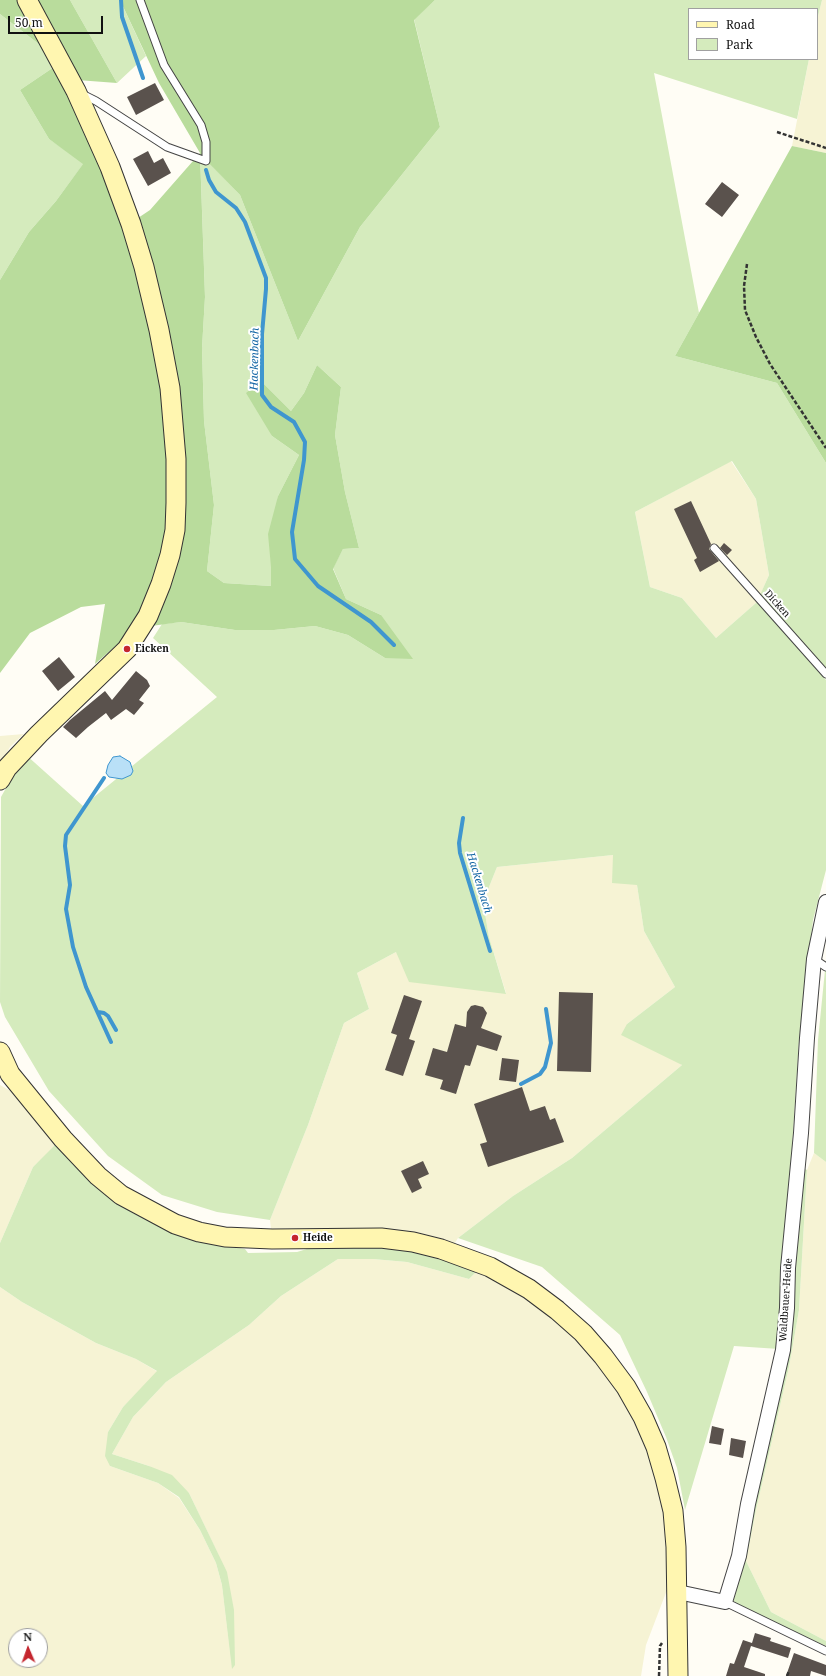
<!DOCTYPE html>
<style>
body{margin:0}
#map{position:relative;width:826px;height:1676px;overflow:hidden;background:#fffdf5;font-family:"Noto Serif",serif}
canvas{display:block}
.legend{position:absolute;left:688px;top:8px;width:130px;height:52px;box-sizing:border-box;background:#fff;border:1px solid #a0a0a0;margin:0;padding:5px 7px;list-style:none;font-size:12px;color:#111}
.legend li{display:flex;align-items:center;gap:8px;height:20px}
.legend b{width:20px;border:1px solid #a0a0a0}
.north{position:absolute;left:8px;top:1628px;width:40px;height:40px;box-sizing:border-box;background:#fff;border:1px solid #a0a0a0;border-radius:50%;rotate:358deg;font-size:11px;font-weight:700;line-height:16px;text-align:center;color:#111}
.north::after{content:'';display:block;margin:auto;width:14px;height:18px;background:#c4262e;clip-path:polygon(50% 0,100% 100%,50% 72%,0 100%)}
.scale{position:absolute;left:8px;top:16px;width:95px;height:18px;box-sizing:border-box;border:2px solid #111;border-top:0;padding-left:5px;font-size:12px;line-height:14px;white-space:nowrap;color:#111;-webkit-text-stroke:3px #fff;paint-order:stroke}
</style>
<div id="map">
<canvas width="826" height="1676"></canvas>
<ul class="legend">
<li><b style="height:5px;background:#fff6b0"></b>Road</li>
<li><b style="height:11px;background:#d5ebbd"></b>Park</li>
</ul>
<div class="north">N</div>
<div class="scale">50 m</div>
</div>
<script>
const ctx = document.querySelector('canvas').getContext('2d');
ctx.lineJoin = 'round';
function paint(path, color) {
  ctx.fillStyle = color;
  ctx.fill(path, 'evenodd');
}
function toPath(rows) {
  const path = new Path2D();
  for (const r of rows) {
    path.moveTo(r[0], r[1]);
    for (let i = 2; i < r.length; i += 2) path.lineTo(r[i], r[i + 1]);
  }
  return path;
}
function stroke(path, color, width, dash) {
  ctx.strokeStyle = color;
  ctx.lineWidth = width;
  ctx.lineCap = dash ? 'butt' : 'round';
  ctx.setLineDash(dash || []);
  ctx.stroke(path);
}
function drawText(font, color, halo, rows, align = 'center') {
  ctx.font = font + ' "Noto Serif",serif';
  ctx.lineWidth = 4;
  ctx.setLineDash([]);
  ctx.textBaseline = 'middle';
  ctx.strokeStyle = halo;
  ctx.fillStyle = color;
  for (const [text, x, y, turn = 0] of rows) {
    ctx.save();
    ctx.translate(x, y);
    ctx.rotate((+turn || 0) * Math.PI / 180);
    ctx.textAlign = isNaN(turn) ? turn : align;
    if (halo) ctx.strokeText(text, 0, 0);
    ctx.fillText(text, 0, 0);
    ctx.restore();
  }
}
const farmland = toPath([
 [822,0,826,0,826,153,792,146,809,59,817,59,817,20],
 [731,461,756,499,769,575,757,602,716,638,682,598,650,587,635,512],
 [24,734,10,747,0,765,0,736],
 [613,855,637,885,644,931,675,987,627,1024,682,1065,572,1158,513,1196,458,1238,450,1251,272,1239,270,1220,308,1125,344,1023,369,1009,357,973,396,952,506,993,489,937,483,902,497,867],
 [0,1085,9,1090,29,1097,63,1139,33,1167,0,1243],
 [814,1153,826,1162,826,1641,771,1612,746,1561,756,1510,789,1367,799,1310,807,1170],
 [338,1259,373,1259,407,1262,469,1279,477,1271,525,1295,582,1343,621,1395,644,1436,657,1477,664,1511,667,1550,667,1590,646,1645,641,1676,0,1676,0,1287,22,1302,96,1343,136,1359,158,1372,123,1407,108,1432,110,1466,158,1483,179,1498,200,1530,216,1563,222,1585,232,1668,219,1556,189,1493,149,1466,112,1454,133,1417,166,1382,249,1325,281,1296],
 [16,1636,40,1636,40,1660,16,1660]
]);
const green = toPath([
 [70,0,120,0,146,56,117,83],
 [435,0,822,0,817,20,817,9,689,9,689,59,809,59,797,119,654,73,699,313,675,356,777,383,826,463,826,669,760,595,769,575,756,499,732,461,635,512,650,587,682,598,716,638,757,602,826,680,826,870,813,920,799,1040,779,1349,734,1346,685,1510,677,1468,666,1437,647,1392,620,1335,542,1267,458,1238,513,1196,572,1158,682,1065,621,1035,627,1024,675,987,644,931,637,885,612,883,613,855,497,867,483,902,489,937,506,994,409,982,396,952,357,973,369,1009,344,1023,308,1125,270,1220,217,1212,162,1195,108,1156,49,1091,5,1017,0,1002,1,797,25,754,83,806,217,697,153,638,162,624,181,622,235,630,274,630,315,626,348,635,385,658,381,615,346,599,333,568,343,549,359,548,345,492,335,435,341,387,317,365,304,393,291,411,261,381,272,436,299,455,278,496,271,567,271,586,224,583,207,571,214,505,204,421,202,348,205,297,200,153,240,195,298,341,360,227,440,127,414,19],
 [0,14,44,48,54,67,20,90,49,139,84,163,56,201,29,232,0,280],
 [826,960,826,1162,814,1153,818,1040],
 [56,1144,94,1184,131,1212,177,1235,197,1240,245,1249,248,1253,297,1252,320,1245,393,1248,439,1257,477,1271,469,1279,407,1262,373,1259,338,1259,281,1296,249,1325,166,1382,133,1417,112,1454,149,1466,172,1475,189,1493,227,1572,234,1610,235,1665,232,1669,222,1585,216,1563,200,1530,179,1497,158,1483,110,1466,105,1456,108,1432,123,1407,157,1371,136,1359,96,1343,22,1302,0,1287,0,1243,33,1167],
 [803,1168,807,1170,799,1310,789,1367,756,1510,746,1561,771,1612,826,1641,826,1646,735,1604,733,1599,762,1456]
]);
const forest = toPath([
 [0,0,18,0,44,48,0,14],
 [36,0,70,0,117,83,77,80],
 [120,0,435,0,414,20,440,127,360,227,298,341,240,195,200,154,205,297,202,348,204,421,214,505,207,571,224,583,271,586,271,567,268,534,278,496,299,455,272,436,246,393,261,381,291,411,304,393,317,365,341,387,335,435,345,492,359,548,343,549,333,569,346,599,381,615,413,659,385,658,348,635,315,626,274,630,235,630,181,622,136,628,95,664,105,604,81,607,30,633,0,673,0,280,29,232,56,201,83,164,49,139,20,90,54,67,103,171,138,218,150,210,200,153,159,83],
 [792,146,826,153,826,463,777,383,675,356]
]);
const water = toPath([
 [120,756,130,762,133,771,131,775,122,779,109,777,106,773,108,765,113,757,120,756]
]);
const stream = toPath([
 [121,0,122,17,143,78],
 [206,170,209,180,216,192,236,208,245,222,266,278,266,289,262,334,262,395,271,407,294,422,305,442,304,460,292,532,295,559,318,586,371,622,394,645],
 [104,778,66,835,65,846,70,885,66,909,73,947,86,987,111,1042],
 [463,818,459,843,460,853,490,951],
 [98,1012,104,1013,108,1016,116,1030],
 [521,1084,540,1074,545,1067,551,1043,546,1009]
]);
const building = toPath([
 [155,83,164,100,136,115,127,97],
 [148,151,154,163,163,158,171,173,148,186,133,159],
 [722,182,739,195,722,217,705,204],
 [691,501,711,544,709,549,719,561,700,572,694,560,697,558,674,509],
 [724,543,732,550,727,555,720,548],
 [59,657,75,677,58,691,42,671],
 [136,671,147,680,150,686,139,700,144,703,134,715,126,709,111,720,106,713,88,727,76,738,63,727,70,720,105,691,112,700],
 [559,992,593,993,591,1072,557,1071],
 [404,995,422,1001,409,1039,415,1041,403,1076,385,1070,397,1035,391,1033],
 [475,1005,483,1007,487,1013,481,1028,502,1036,497,1051,477,1045,470,1066,465,1065,456,1094,440,1089,443,1080,425,1075,433,1048,447,1052,455,1024,466,1027,467,1012,471,1006],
 [502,1058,519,1060,516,1082,499,1080],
 [522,1087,530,1111,545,1106,550,1120,555,1118,564,1142,488,1167,480,1144,487,1142,474,1104],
 [423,1161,429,1174,418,1179,422,1188,412,1193,401,1171],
 [712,1426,724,1429,721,1445,709,1443],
 [731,1438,746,1441,743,1458,729,1455],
 [755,1633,771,1638,770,1641,791,1648,788,1658,751,1646,744,1667,765,1674,765,1676,726,1676,730,1663,734,1664,743,1640,752,1643],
 [794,1653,826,1665,826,1676,811,1671,810,1676,786,1676]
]);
const path = toPath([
 [777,132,826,148],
 [747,264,744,286,745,310,756,337,770,364,826,448],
 [659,1676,660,1646,662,1643],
 [787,1676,789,1671]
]);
const service = toPath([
 [82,94,96,101,167,147,206,161,206,142,201,125,164,65,140,0],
 [714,548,826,674],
 [814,959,826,967],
 [725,1602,826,1651]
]);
const minor = toPath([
 [678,1592,725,1602,739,1556,748,1504,783,1350,787,1308,788,1268,801,1133,807,1038,814,959,826,902]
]);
const secondary = toPath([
 [0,780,7,768,39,734,127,649,148,616,161,584,170,555,175,530,176,503,176,459,170,388,159,330,144,267,131,224,110,167,76,91,27,0],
 [0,1052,10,1074,63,1139,98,1176,121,1195,175,1224,199,1232,225,1237,272,1239,381,1238,413,1242,441,1249,490,1267,529,1289,557,1310,583,1333,603,1356,626,1387,643,1417,656,1447,665,1478,673,1511,676,1547,678,1676]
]);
const markers = [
 [127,649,4,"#c4262e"],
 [295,1238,4,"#c4262e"]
];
const streetNames = [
 ["Dicken",777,604,48],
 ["Waldbauer-Heide",786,1300,-86]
];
const poiNames = [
 ["Eicken",135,649],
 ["Heide",303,1238]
];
const waterNames = [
 ["Hackenbach",255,359,-89],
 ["Hackenbach",479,883,73]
];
paint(farmland, '#f6f3d4');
paint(green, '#d5ebbd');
paint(forest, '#b9dc9c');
paint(water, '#b9e0f7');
stroke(water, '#3f96cf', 1);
stroke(stream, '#3f96cf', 4);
paint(building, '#5a524d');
stroke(service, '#444', 9);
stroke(minor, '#444', 16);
stroke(secondary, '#333', 21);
stroke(path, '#333', 2.5, [4, 2]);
stroke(service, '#fff', 7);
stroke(minor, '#fff', 14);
stroke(secondary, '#fff6b0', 19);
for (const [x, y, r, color] of markers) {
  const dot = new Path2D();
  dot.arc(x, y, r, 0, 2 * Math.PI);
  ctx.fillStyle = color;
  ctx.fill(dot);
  stroke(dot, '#fff', 1.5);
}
drawText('10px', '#111', '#fff', streetNames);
drawText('bold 10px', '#111', '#fff', poiNames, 'left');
drawText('italic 11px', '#1768a6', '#fff', waterNames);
</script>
